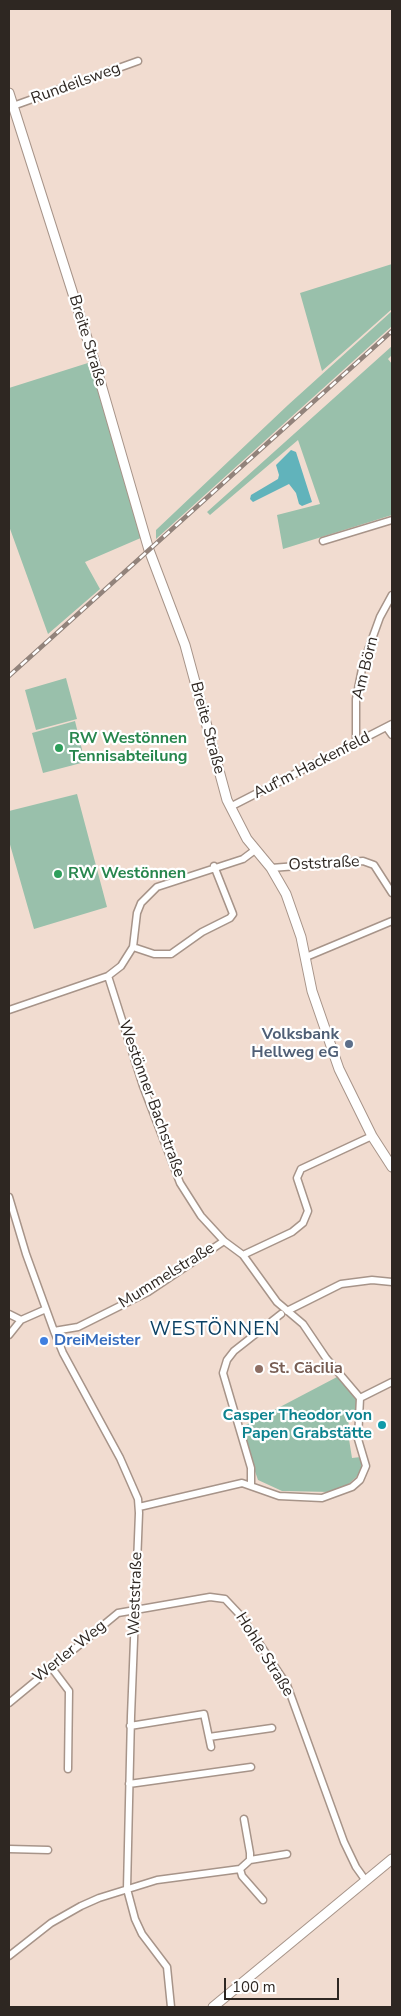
<!DOCTYPE html>
<meta charset="utf-8">
<style>
body{margin:0}
#map{position:relative;width:401px;height:2016px;overflow:hidden;background:#f1dcd0;font-family:"Nunito Sans",sans-serif}
canvas{display:block}
.frame{position:absolute;inset:0;border:10px solid #2e2722;pointer-events:none}
.scale{position:absolute;left:224px;top:1978px;width:115px;height:22px;box-sizing:border-box;border:2px solid #2e2722;border-top:0;padding-left:6px;font-size:15px;line-height:18px;white-space:nowrap;color:#2e2722;-webkit-text-stroke:4px #fff;paint-order:stroke}
</style>
<div id="map">
<canvas width="401" height="2016"></canvas>
<div class="frame"></div>
<div class="scale">100 m</div>
</div>
<script>
const ctx = document.querySelector('canvas').getContext('2d');
ctx.lineJoin = 'round';
function paint(path, color) {
  ctx.fillStyle = color;
  ctx.fill(path, 'evenodd');
}
function toPath(rows) {
  const path = new Path2D();
  for (const r of rows) {
    path.moveTo(r[0], r[1]);
    for (let i = 2; i < r.length; i += 2) path.lineTo(r[i], r[i + 1]);
  }
  return path;
}
function stroke(path, color, width, dash) {
  ctx.strokeStyle = color;
  ctx.lineWidth = width;
  ctx.lineCap = dash ? 'butt' : 'round';
  ctx.setLineDash(dash || []);
  ctx.stroke(path);
}
function drawText(font, color, halo, rows, align = 'center') {
  ctx.font = font + ' "Nunito Sans",sans-serif';
  ctx.lineWidth = 4.5;
  ctx.setLineDash([]);
  ctx.textBaseline = 'middle';
  ctx.strokeStyle = halo;
  ctx.fillStyle = color;
  for (const [text, x, y, turn = 0] of rows) {
    ctx.save();
    ctx.translate(x, y);
    ctx.rotate((+turn || 0) * Math.PI / 180);
    ctx.textAlign = isNaN(turn) ? turn : align;
    if (halo) ctx.strokeText(text, 0, 0);
    ctx.fillText(text, 0, 0);
    ctx.restore();
  }
}
const green = toPath([
 [392,264,392,309,322,371,300,293],
 [392,311,392,326,156,539,156,530,288,405],
 [392,346,392,355,388,359,392,364,392,515,283,549,277,515,320,504,298,440,210,515,207,512],
 [91,362,143,537,85,562,100,589,48,634,9,526,9,388],
 [66,678,77,719,36,730,25,690],
 [75,721,85,762,43,773,32,733],
 [77,794,107,907,34,929,9,841,9,811],
 [337,1377,358,1399,356,1415,349,1417,348,1433,352,1458,361,1457,361,1473,345,1487,331,1492,282,1491,258,1480,240,1428]
]);
const water = toPath([
 [291,450,296,452,312,502,302,506,299,504,296,493,289,484,253,502,250,499,251,495,278,479,279,475,276,465]
]);
const street = toPath([
 [13,106,138,61],
 [323,541,392,520],
 [387,728,392,735],
 [356,744,356,699,363,664,380,617,392,595],
 [230,807,392,724],
 [271,868,363,861,374,865,392,893],
 [133,947,154,954,171,954,202,932,230,918,233,914,214,866],
 [306,957,392,921],
 [108,976,143,1086,180,1183,201,1216,224,1241,243,1255,277,1302,303,1324,326,1358,360,1398,358,1439,366,1466,360,1480,352,1487,322,1498,279,1496,242,1483,139,1507],
 [9,1010,108,976,121,966,133,947,137,913,141,903,157,887,243,859,255,850],
 [9,1197,26,1254,54,1331,63,1353,120,1458,138,1499,139,1513,131,1716,127,1889,135,1919,142,1934,167,1967,171,2007],
 [243,1255,292,1232,303,1223,308,1211,297,1178,301,1169,372,1136],
 [287,1311,341,1284,372,1280,392,1282],
 [9,1314,21,1320,46,1309],
 [54,1331,78,1327,148,1292,224,1241],
 [9,1335,21,1320],
 [360,1398,392,1382],
 [251,1484,251,1468,223,1373,227,1360,234,1351,281,1314],
 [51,1667,69,1691,68,1769],
 [9,1703,118,1613,210,1597,225,1599,241,1616,287,1685,344,1842,356,1867,366,1881],
 [130,1726,204,1714,211,1747],
 [209,1737,272,1728],
 [129,1784,251,1767],
 [9,1849,48,1850],
 [250,1860,287,1854],
 [240,1869,242,1876,263,1900],
 [9,1956,51,1923,81,1906,99,1898,157,1880,240,1869,250,1860,250,1853,244,1819]
]);
const secondary = toPath([
 [9,93,94,360,149,550,185,645,227,800,247,839,271,868,286,894,301,937,312,991,339,1069,372,1136,392,1167],
 [213,2007,392,1859]
]);
const rail = toPath([
 [9,676,392,331]
]);
const markers = [
 [59,748,5,"#2e9e5b"],
 [58,874,5,"#2e9e5b"],
 [349,1044,5,"#5c6f8a"],
 [44,1341,5,"#3f7fe0"],
 [259,1369,5,"#8d6e63"],
 [382,1425,5,"#0f9aa8"]
];
const streetNames = [
 ["Rundeilsweg",76,84,-20],
 ["Breite Straße",87,341,73],
 ["Am Börn",366,668,-76],
 ["Breite Straße",207,728,75],
 ["Auf'm Hackenfeld",312,766,-27],
 ["Oststraße",324,864,-3],
 ["Westönner Bachstraße",151,1099,70],
 ["Mummelstraße",167,1276,-32],
 ["Weststraße",136,1594,-88],
 ["Werler Weg",70,1652,-39],
 ["Hohle Straße",264,1655,58]
];
const leisureNames = [
 ["RW Westönnen",69,739],
 ["Tennisabteilung",69,757],
 ["RW Westönnen",68,874]
];
const serviceNames = [
 ["Volksbank",339,1035],
 ["Hellweg eG",339,1053]
];
const shopNames = [
 ["DreiMeister",54,1341]
];
const educationNames = [
 ["St. Cäcilia",269,1369]
];
const cultureNames = [
 ["Casper Theodor von",372,1416],
 ["Papen Grabstätte",372,1434]
];
const quarterNames = [
 ["WESTÖNNEN",215,1330]
];
paint(green, '#99c0ab');
paint(water, '#61b3bb');
stroke(street, '#a79489', 9);
stroke(secondary, '#a79489', 11);
stroke(street, '#fff', 6);
stroke(secondary, '#fff', 9);
stroke(rail, '#92837b', 4.5);
stroke(rail, '#fff', 2.5, [8]);
for (const [x, y, r, color] of markers) {
  const dot = new Path2D();
  dot.arc(x, y, r, 0, 2 * Math.PI);
  ctx.fillStyle = color;
  ctx.fill(dot);
  stroke(dot, '#fff', 2);
}
drawText('16px', '#2e2722', '#fff', streetNames);
drawText('bold 16px', '#27864d', '#fff', leisureNames, 'left');
drawText('bold 16px', '#4e5e75', '#fff', serviceNames, 'right');
drawText('bold 16px', '#366cbe', '#fff', shopNames, 'left');
drawText('bold 16px', '#785e54', '#fff', educationNames, 'left');
drawText('bold 16px', '#0d838f', '#fff', cultureNames, 'right');
ctx.letterSpacing = '1px';
drawText('19px', '#0c4164', '#fff', quarterNames);
ctx.letterSpacing = '0px';
</script>
